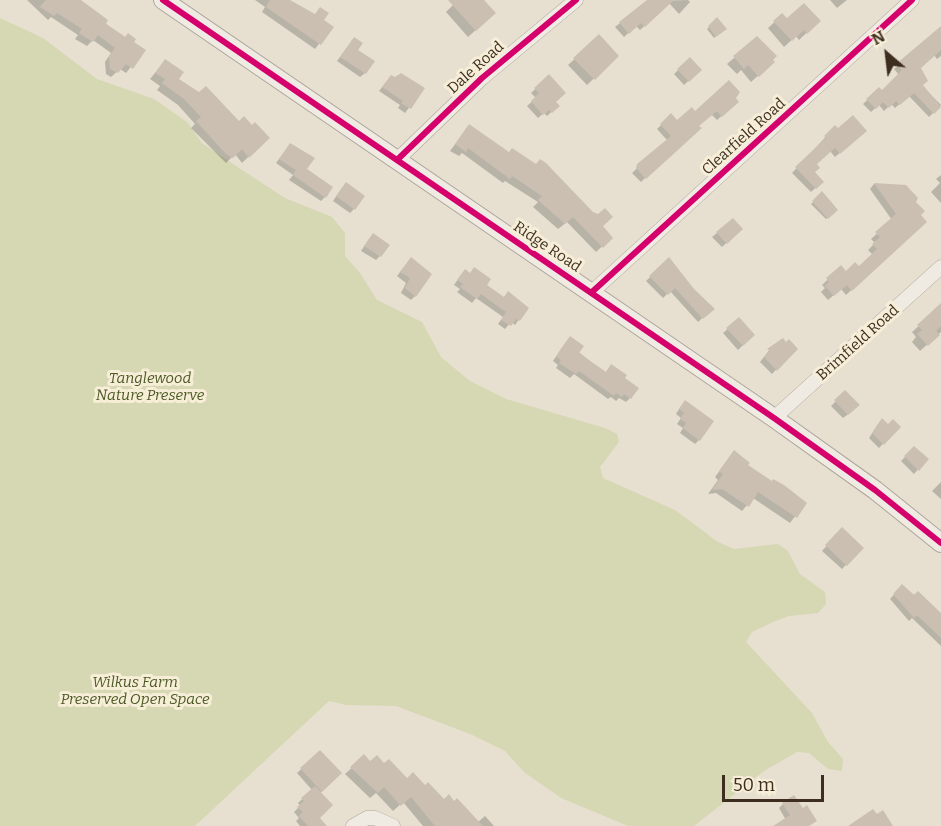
<!DOCTYPE html>
<style>
body{margin:0}
#map{position:relative;width:941px;height:826px;overflow:hidden;background:#e7e0d1;font-family:Bitter,serif}
canvas{display:block}
.north{position:absolute;left:857px;top:24px;width:60px;height:60px;-webkit-text-stroke:4px #f7eed8;paint-order:stroke;rotate:332deg;font-size:16px;font-weight:700;line-height:24px;text-align:center;color:#3d2e20}
.north::after{content:'';display:block;margin:auto;width:21px;height:27px;background:#3d2e20;clip-path:polygon(50% 0,100% 100%,50% 72%,0 100%)}
.scale{position:absolute;left:722px;top:775px;width:102px;height:27px;box-sizing:border-box;border:3px solid #3d2e20;border-top:0;padding-left:8px;font-size:18px;line-height:21px;white-space:nowrap;color:#3d2e20;-webkit-text-stroke:4px #f7eed8;paint-order:stroke}
</style>
<div id="map">
<canvas width="941" height="826"></canvas>
<div class="north">N</div>
<div class="scale">50 m</div>
</div>
<script>
const ctx = document.querySelector('canvas').getContext('2d');
ctx.lineJoin = 'round';
function paint(path, color) {
  ctx.fillStyle = color;
  ctx.fill(path, 'evenodd');
}
function toPath(rows) {
  const path = new Path2D();
  for (const r of rows) {
    path.moveTo(r[0], r[1]);
    for (let i = 2; i < r.length; i += 2) path.lineTo(r[i], r[i + 1]);
  }
  return path;
}
function stroke(path, color, width, dash) {
  ctx.strokeStyle = color;
  ctx.lineWidth = width;
  ctx.lineCap = dash ? 'butt' : 'round';
  ctx.setLineDash(dash || []);
  ctx.stroke(path);
}
function drawText(font, color, halo, rows, align = 'center') {
  ctx.font = font + ' Bitter,serif';
  ctx.lineWidth = 6;
  ctx.setLineDash([]);
  ctx.textBaseline = 'middle';
  ctx.strokeStyle = halo;
  ctx.fillStyle = color;
  for (const [text, x, y, turn = 0] of rows) {
    ctx.save();
    ctx.translate(x, y);
    ctx.rotate((+turn || 0) * Math.PI / 180);
    ctx.textAlign = isNaN(turn) ? turn : align;
    if (halo) ctx.strokeText(text, 0, 0);
    ctx.fillText(text, 0, 0);
    ctx.restore();
  }
}
const green = toPath([
 [0,18,43,38,97,79,154,99,187,122,202,143,236,166,285,198,332,217,345,233,345,256,360,273,377,300,422,322,441,357,470,381,506,399,605,428,617,434,619,442,600,467,603,478,675,510,718,542,734,549,778,544,788,551,800,574,825,592,826,604,818,613,789,616,773,622,752,632,746,642,812,713,828,742,843,759,842,771,828,769,809,753,797,752,764,771,694,826,628,826,561,798,524,772,505,751,470,734,396,706,346,705,329,701,195,826,0,826]
]);
const shadow = toPath([
 [27,0,71,0,144,50,126,73,120,69,111,77,106,74,105,62,111,53,93,40,87,46,75,39,78,35,51,17,48,20],
 [255,0,287,0,332,27,315,49,262,12,265,7],
 [458,0,482,0,487,20,468,37,446,12],
 [688,0,690,2,679,14,669,3,640,30,636,26,624,37,615,27,648,1],
 [830,0,847,0,837,8],
 [782,15,787,20,819,21,799,40,796,36,784,47,768,28],
 [717,19,725,29,714,38,707,29],
 [941,32,941,56,937,59,934,55,919,68,921,85,941,105,929,117,909,96,895,108,891,104,884,111,879,105,871,112,863,104,879,89,881,92,899,75,894,69],
 [599,36,617,56,587,85,568,65],
 [354,38,365,73,360,77,337,61],
 [757,38,773,62,751,82,741,70,737,74,727,64],
 [690,59,700,70,684,85,674,74],
 [165,61,177,79,239,123,252,127,268,138,242,163,235,154,226,163,191,128,195,124,178,105,157,90,160,86,150,79],
 [391,76,423,89,405,113,398,108,400,105,379,91],
 [549,76,554,102,558,106,547,116,544,113,538,118,527,106,536,98,531,93],
 [734,98,733,106,717,120,711,114,641,182,632,173,667,140,657,129,671,115,677,122],
 [469,126,592,213,611,238,596,252,567,222,558,229,533,207,538,202,505,181,503,183,462,153,459,156,450,151],
 [835,127,861,135,835,157,830,151,815,164,813,172,822,182,811,192,792,173],
 [290,145,325,197,321,201,289,180,293,175,276,163],
 [941,175,941,203,931,192,940,183,936,179],
 [874,184,905,187,925,222,846,295,841,289,828,300,821,292,825,288,822,285,841,267,846,273,859,268,873,255,868,250,875,243,871,239,892,220,870,189],
 [342,188,354,209,350,213,333,201],
 [822,194,836,210,826,219,811,204],
 [733,220,741,229,722,247,712,237],
 [369,239,380,256,376,260,361,251],
 [669,259,693,290,712,309,698,322,670,291,663,298,646,281],
 [407,263,415,296,411,300,401,293,406,283,397,276],
 [469,274,503,298,527,308,515,325,511,322,505,329,498,324,503,317,476,298,472,303,457,292,460,289,454,285,461,275],
 [941,306,941,332,920,351,912,342,916,337,912,332],
 [739,319,753,335,738,350,723,333],
 [566,342,605,373,611,366,630,398,626,402,619,398,616,401,611,397,608,399,574,374,570,378,556,368,558,365,553,361],
 [771,348,796,349,772,374,760,362],
 [845,392,854,410,843,418,831,406],
 [681,406,699,440,695,444,680,433,683,428,677,424,681,418,676,414],
 [878,424,899,427,879,448,869,438],
 [914,448,927,459,914,474,901,461],
 [734,452,746,466,805,503,790,523,753,498,742,511,716,493,708,494,718,480,715,477],
 [941,482,941,499,932,491],
 [842,529,862,548,842,569,822,551],
 [902,586,941,615,941,646,912,618,909,621,890,599],
 [320,752,340,773,320,793,317,826,300,826,296,821,299,818,294,812,300,806,298,803,312,790,297,773],
 [364,757,370,763,425,787,478,822,485,816,494,826,423,826,403,802,393,811,376,793,370,798,345,774],
 [783,804,809,826,779,826,786,820,779,808]
]);
const building = toPath([
 [46,0,81,0,108,20,106,24,125,37,128,33,136,39,134,42,146,50,133,69,126,64,118,73,110,69,109,56,115,48,98,35,93,42,79,33,82,29,57,13,54,16,40,7],
 [270,0,290,0,315,14,320,7,329,13,324,20,334,27,321,45,266,7],
 [448,0,484,0,496,13,476,31],
 [647,0,674,0,645,27,641,23,629,34,619,22],
 [804,3,821,21,807,34,804,30,792,41,773,21,782,13,787,18],
 [717,17,727,29,716,37,708,26],
 [941,26,941,50,921,68,928,81,923,85,941,107,934,114,914,93,900,105,896,101,889,108,883,102,876,109,866,99,879,87,882,90,902,70,896,64],
 [599,34,619,56,595,80,573,58],
 [757,36,777,56,773,60,775,62,759,77,748,65,744,69,733,56],
 [354,37,363,43,358,50,375,61,366,74,340,57],
 [690,57,702,70,689,82,677,69],
 [165,59,184,72,179,79,199,92,206,86,239,121,244,116,252,125,255,122,270,138,249,158,242,149,233,158,226,154,196,121,201,117,184,99,162,83,165,79,155,73],
 [401,73,425,88,411,109,401,103,403,101,382,87,391,75,395,77],
 [549,74,566,93,556,102,560,106,552,113,549,110,543,115,531,101,539,93,534,88],
 [729,80,740,92,736,98,739,102,722,117,717,111,699,126,702,128,646,179,636,168,637,164,671,136,660,124,671,113,677,120,692,107,695,111],
 [853,115,867,131,840,154,835,148,817,164,820,168,815,172,824,182,816,189,795,167,826,138,824,136,835,125,838,128],
 [469,124,509,152,512,148,536,164,540,159,546,163,593,212,598,214,605,208,613,217,603,226,613,238,603,248,573,217,565,224,538,200,542,196,512,176,510,179,468,148,466,152,455,144],
 [290,143,315,158,307,169,333,187,326,198,293,175,296,170,279,159],
 [346,182,365,196,355,210,336,196],
 [874,183,906,185,918,198,916,202,925,211,921,215,927,222,852,291,847,285,834,296,825,286,829,282,826,278,841,265,846,271,855,262,859,266,877,249,872,244,880,237,875,232,896,214],
 [822,191,838,210,828,219,812,201],
 [733,218,743,229,727,244,716,232],
 [373,233,390,245,381,257,364,246],
 [411,257,432,274,416,297,405,288,410,278,400,272],
 [669,257,694,289,715,309,703,319,675,288,668,295,649,276],
 [474,267,491,279,487,285,504,297,508,291,529,308,520,321,516,319,511,326,501,320,506,312,481,294,477,299,460,287,463,284,457,280,465,269,470,273],
 [941,303,941,326,936,331,940,335,928,346,917,334,922,330,917,325],
 [739,317,755,335,743,346,726,328],
 [570,336,584,346,579,353,606,372,611,364,627,375,625,378,639,388,631,399,624,394,622,397,616,393,614,396,579,371,576,374,559,363,561,360,556,356],
 [783,338,786,342,789,339,798,349,777,371,764,357,770,351,767,349],
 [845,390,860,405,848,415,834,400],
 [685,400,714,421,700,441,683,428,686,423,680,419,684,413,679,409],
 [882,418,888,424,893,419,901,427,884,445,872,433],
 [914,446,929,459,919,471,904,456],
 [734,450,750,463,748,465,772,481,773,479,784,485,807,503,797,518,758,492,749,507,722,489,712,490,723,474,719,471],
 [842,527,864,548,847,566,825,545],
 [902,584,914,595,918,591,941,613,941,638,917,615,914,618,893,594],
 [320,750,342,773,322,792,300,768],
 [364,754,370,761,377,755,384,763,389,759,407,778,413,772,425,785,428,782,444,799,449,794,454,801,457,798,483,826,435,826,411,797,401,806,384,787,378,793,350,767],
 [315,786,333,805,320,818,327,826,308,826,299,816,303,812,297,807,304,801,301,798],
 [794,795,803,808,807,805,817,821,809,826,773,826,790,815,782,803],
 [873,809,877,814,883,810,893,826,848,826]
]);
const minor = toPath([
 [397,160,482,78,576,0],
 [592,292,912,0],
 [774,418,941,267],
 [353,826,367,818,375,818,393,826]
]);
const tertiary = toPath([
 [163,0,774,418,875,490,941,543]
]);
const cycleway = toPath([
 [163,0,774,418,875,490,941,543],
 [397,160,482,78,576,0],
 [592,292,912,0]
]);
const streetNames = [
 ["Dale Road",476,68,-42],
 ["Clearfield Road",744,137,-42],
 ["Ridge Road",547,247,34],
 ["Brimfield Road",858,343,-42]
];
const parkNames = [
 ["Tanglewood",150,379],
 ["Nature Preserve",150,396],
 ["Wilkus Farm",135,683],
 ["Preserved Open Space",135,700]
];
paint(green, '#d6d7b3');
paint(shadow, '#0003');
paint(building, '#cbbfb2');
stroke(minor, '#ada599', 15);
stroke(tertiary, '#ada599', 20);
stroke(minor, '#efebe3', 14);
stroke(tertiary, '#efebe3', 18);
stroke(cycleway, '#d6006c', 6);
drawText('15px', '#3d2e20', '#f7eed8', streetNames);
drawText('italic 15px', '#4d5a26', '#f7eed8', parkNames);
</script>
